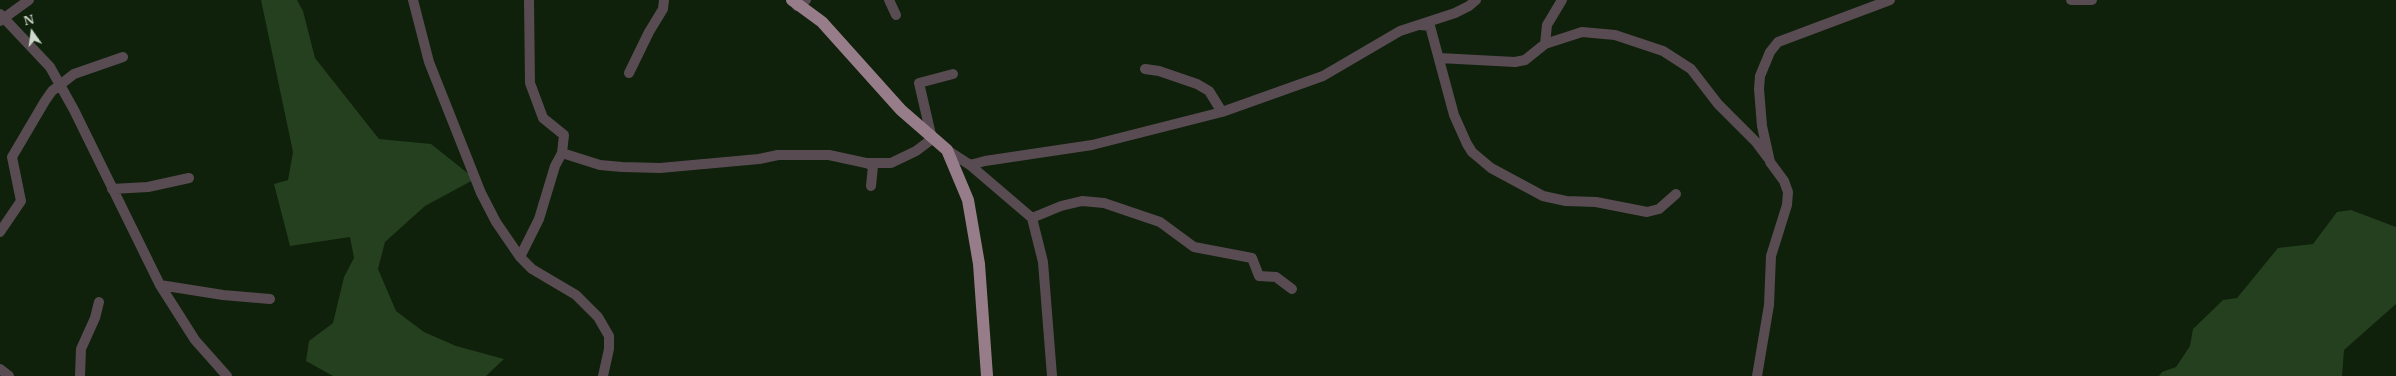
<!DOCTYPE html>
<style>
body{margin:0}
#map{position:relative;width:2396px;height:376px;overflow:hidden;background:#0f200b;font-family:"Libre Baskerville",serif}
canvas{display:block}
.north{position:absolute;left:12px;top:12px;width:40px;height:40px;-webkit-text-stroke:3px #0f200b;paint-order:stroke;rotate:346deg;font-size:11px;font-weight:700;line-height:16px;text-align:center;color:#cfdacc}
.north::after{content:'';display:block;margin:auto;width:14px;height:18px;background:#cfdacc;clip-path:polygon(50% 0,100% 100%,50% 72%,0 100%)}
</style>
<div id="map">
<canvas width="2396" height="376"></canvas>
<div class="north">N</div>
</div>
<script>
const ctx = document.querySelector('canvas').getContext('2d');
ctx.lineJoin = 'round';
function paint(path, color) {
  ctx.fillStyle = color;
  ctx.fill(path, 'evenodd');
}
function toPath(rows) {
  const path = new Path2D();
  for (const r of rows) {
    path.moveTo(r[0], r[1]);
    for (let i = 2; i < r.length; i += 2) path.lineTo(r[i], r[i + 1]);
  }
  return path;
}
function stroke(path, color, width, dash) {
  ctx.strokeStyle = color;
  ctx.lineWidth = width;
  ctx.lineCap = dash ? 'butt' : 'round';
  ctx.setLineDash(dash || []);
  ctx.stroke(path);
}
const green = toPath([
 [261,0,297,0,303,11,315,58,379,139,431,144,475,179,425,206,385,242,378,269,396,311,424,332,456,346,504,359,486,376,333,376,306,361,309,341,333,323,344,277,354,258,350,237,290,246,274,184,288,180,293,152],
 [2351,210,2396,227,2396,304,2344,350,2342,376,2159,376,2162,372,2176,367,2190,346,2193,329,2223,300,2237,298,2278,248,2313,244,2337,212]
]);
const minor = toPath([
 [413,0,429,62,481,193,496,222,520,257],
 [529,0,530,83,543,118,564,135,562,153,555,166,539,219,520,257,532,269,576,295,598,317,609,336,609,349,603,376],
 [889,0,896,15],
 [2071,0,2092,0],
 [797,6,806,0],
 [0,14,50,67,74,110,160,285,195,340,227,376],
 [0,21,29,0],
 [1420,25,1430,26,1454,115,1467,144,1472,152,1491,168,1543,196,1566,201,1596,202,1647,212,1659,209,1676,194],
 [1545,44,1547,25,1562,0],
 [1439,58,1515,62,1525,60,1545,44,1582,32,1615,35,1663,51,1691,69,1718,104,1756,142,1768,158],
 [1145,69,1159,71,1197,84,1209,91,1222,112],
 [629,73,649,32,663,9,664,0],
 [947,150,970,165,1032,218,1043,262,1052,376],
 [562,153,600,165,622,167,660,168,759,159,778,155,829,155,866,163,891,163,916,151,932,139,919,83,953,74],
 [866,163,873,166,871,186],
 [970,165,985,161,1092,145,1222,112,1323,76,1400,31,1455,13,1469,6,1476,0],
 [112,189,148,187,189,178],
 [1032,218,1061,206,1082,201,1104,203,1160,222,1194,247,1252,258,1259,276,1276,277,1292,289],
 [0,232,21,201,12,157,45,101,52,91,74,74,123,57],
 [160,285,223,295,270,299],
 [0,369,9,376],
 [80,376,81,349,95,318,99,302],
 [1757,376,1769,305,1771,256,1787,205,1788,192,1784,181,1770,162,1762,126,1759,89,1760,76,1770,52,1778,42,1890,0]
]);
const major = toPath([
 [792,0,822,22,901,110,947,150,968,200,979,264,987,376]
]);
paint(green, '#25401e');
stroke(minor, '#594b52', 10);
stroke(major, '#977c89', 12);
</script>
